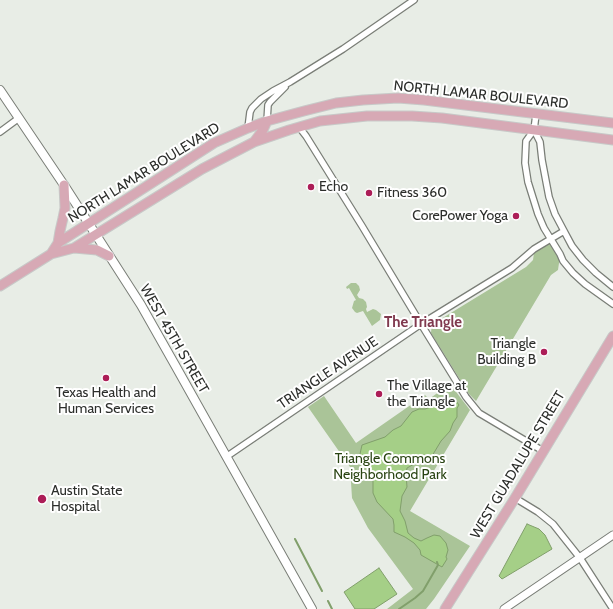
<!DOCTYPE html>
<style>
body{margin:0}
canvas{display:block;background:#e8ede6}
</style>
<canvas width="613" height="609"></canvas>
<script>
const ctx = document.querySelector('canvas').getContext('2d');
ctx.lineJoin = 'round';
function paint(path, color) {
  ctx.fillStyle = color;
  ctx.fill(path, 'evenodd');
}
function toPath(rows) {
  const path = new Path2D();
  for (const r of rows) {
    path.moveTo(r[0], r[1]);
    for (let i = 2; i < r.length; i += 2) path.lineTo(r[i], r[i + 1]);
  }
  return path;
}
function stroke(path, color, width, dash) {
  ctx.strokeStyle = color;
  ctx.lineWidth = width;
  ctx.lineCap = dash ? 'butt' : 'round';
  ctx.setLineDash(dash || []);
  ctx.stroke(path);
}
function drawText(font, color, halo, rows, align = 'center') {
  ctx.font = font + ' Cabin,sans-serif';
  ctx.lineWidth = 4;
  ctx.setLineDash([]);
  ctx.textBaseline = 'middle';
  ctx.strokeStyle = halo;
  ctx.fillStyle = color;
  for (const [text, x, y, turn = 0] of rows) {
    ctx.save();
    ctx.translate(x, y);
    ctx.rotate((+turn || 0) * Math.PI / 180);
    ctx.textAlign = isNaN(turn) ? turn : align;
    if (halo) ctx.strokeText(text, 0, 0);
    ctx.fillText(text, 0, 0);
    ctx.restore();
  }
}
const green = toPath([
 [547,244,552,244,560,256,558,270,551,275,476,401,469,394,431,333,432,322,433,320,436,322,526,267,533,260,534,253],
 [351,283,356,283,359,286,360,290,357,295,359,298,363,299,366,302,367,307,366,309,367,312,373,309,376,310,381,314,380,320,372,326,363,311,357,313,355,312,352,308,354,301,356,300,349,288,347,289,346,287],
 [450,384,470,410,410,511,470,546,434,599,426,609,387,609,413,589,368,528,352,498,350,467,308,407,324,396,356,443,425,395,429,399]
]);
const water = toPath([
 [453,400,456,401,459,405,457,408,457,417,453,423,450,431,441,441,432,456,423,455,416,463,407,468,406,474,407,487,402,496,400,511,405,521,408,533,414,538,421,541,427,538,434,535,440,536,446,543,448,550,446,557,447,559,442,567,421,555,420,550,414,543,405,537,394,532,394,525,393,519,377,502,373,493,373,478,365,460,362,459,360,454,362,445,385,437,393,430,401,426,412,412,419,409,425,409,453,400],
 [527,524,539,529,545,535,552,549,502,579,499,576,527,524],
 [379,568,397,594,374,609,355,609,344,592,379,568]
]);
const stream = toPath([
 [295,539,322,591],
 [328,601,332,609],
 [399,609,415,598,423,591,438,565,437,562]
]);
const minor = toPath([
 [536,114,534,130,526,141,525,163,528,182,538,214,544,228,560,254,563,261,573,273,585,284,613,304],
 [267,121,268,105,270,102,285,87],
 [299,127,306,136,362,226,421,324,466,397,479,413,543,451],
 [248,128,250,112,252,108,261,99,273,91,290,82,343,49,414,0],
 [534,130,540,142,542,160,549,197,555,214,564,231,572,246,583,260,596,273,613,287],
 [0,132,19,118],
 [226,457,421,324,512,268,534,249,564,231],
 [515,498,538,512,553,524,580,558,613,609]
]);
const tertiary = toPath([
 [504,609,613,535]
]);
const secondary = toPath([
 [0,90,64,185,141,305,175,365,312,609]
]);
const primary = toPath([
 [254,142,263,130,267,121],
 [58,243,60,231,63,218,65,208,64,185],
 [74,248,97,250,109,256],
 [51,254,58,243,172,170,214,143,248,128,267,121,304,111,336,103,363,100,398,98,424,100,613,123],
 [0,286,51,254,74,248,202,169,227,156,254,142,289,130,320,121,367,116,412,116,442,118,613,140],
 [445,609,515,498,613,336]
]);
const markers = [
 [311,187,4,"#ac1d57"],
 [369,193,4,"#ac1d57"],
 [516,216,4,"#ac1d57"],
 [544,352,4,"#ac1d57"],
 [106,378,4,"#ac1d57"],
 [379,394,4,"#ac1d57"],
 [42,499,5,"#ac1d57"]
];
const streetNames = [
 ["NORTH LAMAR BOULEVARD",481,95,6],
 ["NORTH LAMAR BOULEVARD",144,173,-32],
 ["WEST 45TH STREET",174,339,60],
 ["TRIANGLE AVENUE",328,373,-34],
 ["WEST GUADALUPE STREET",518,465,-59]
];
const poiNames = [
 ["Echo",319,187],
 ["Fitness 360",377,193],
 ["CorePower Yoga",508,216,"right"],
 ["Triangle",536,344,"right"],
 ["Building B",536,360,"right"],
 ["The Village at",387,386],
 ["the Triangle",387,402],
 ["Texas Health and",106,393,"center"],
 ["Human Services",106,409,"center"],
 ["Austin State",51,491],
 ["Hospital",51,507]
];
const parkNames = [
 ["Triangle Commons",390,459],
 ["Neighborhood Park",390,475]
];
const neighbourhoodNames = [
 ["The Triangle",423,323]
];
paint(green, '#aac498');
paint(water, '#a5cf87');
stroke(water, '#819f6b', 1);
stroke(stream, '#819f6b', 2);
stroke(minor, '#7a7e77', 8);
stroke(tertiary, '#7a7e77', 9);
stroke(secondary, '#7a7e77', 10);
stroke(primary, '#c8c9c8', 11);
stroke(minor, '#fff', 5.5);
stroke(tertiary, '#fff', 7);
stroke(secondary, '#fff', 8);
stroke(primary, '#d7a9b5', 9);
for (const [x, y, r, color] of markers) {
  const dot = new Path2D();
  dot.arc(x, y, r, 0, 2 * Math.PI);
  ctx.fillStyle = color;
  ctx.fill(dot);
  stroke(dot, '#fff', 1.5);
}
drawText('14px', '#2c2e2b', '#fff', streetNames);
drawText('14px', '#2c2e2b', '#fff', poiNames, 'left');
drawText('14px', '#284311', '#fff', parkNames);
drawText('bold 15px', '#803a4f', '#fff', neighbourhoodNames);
</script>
